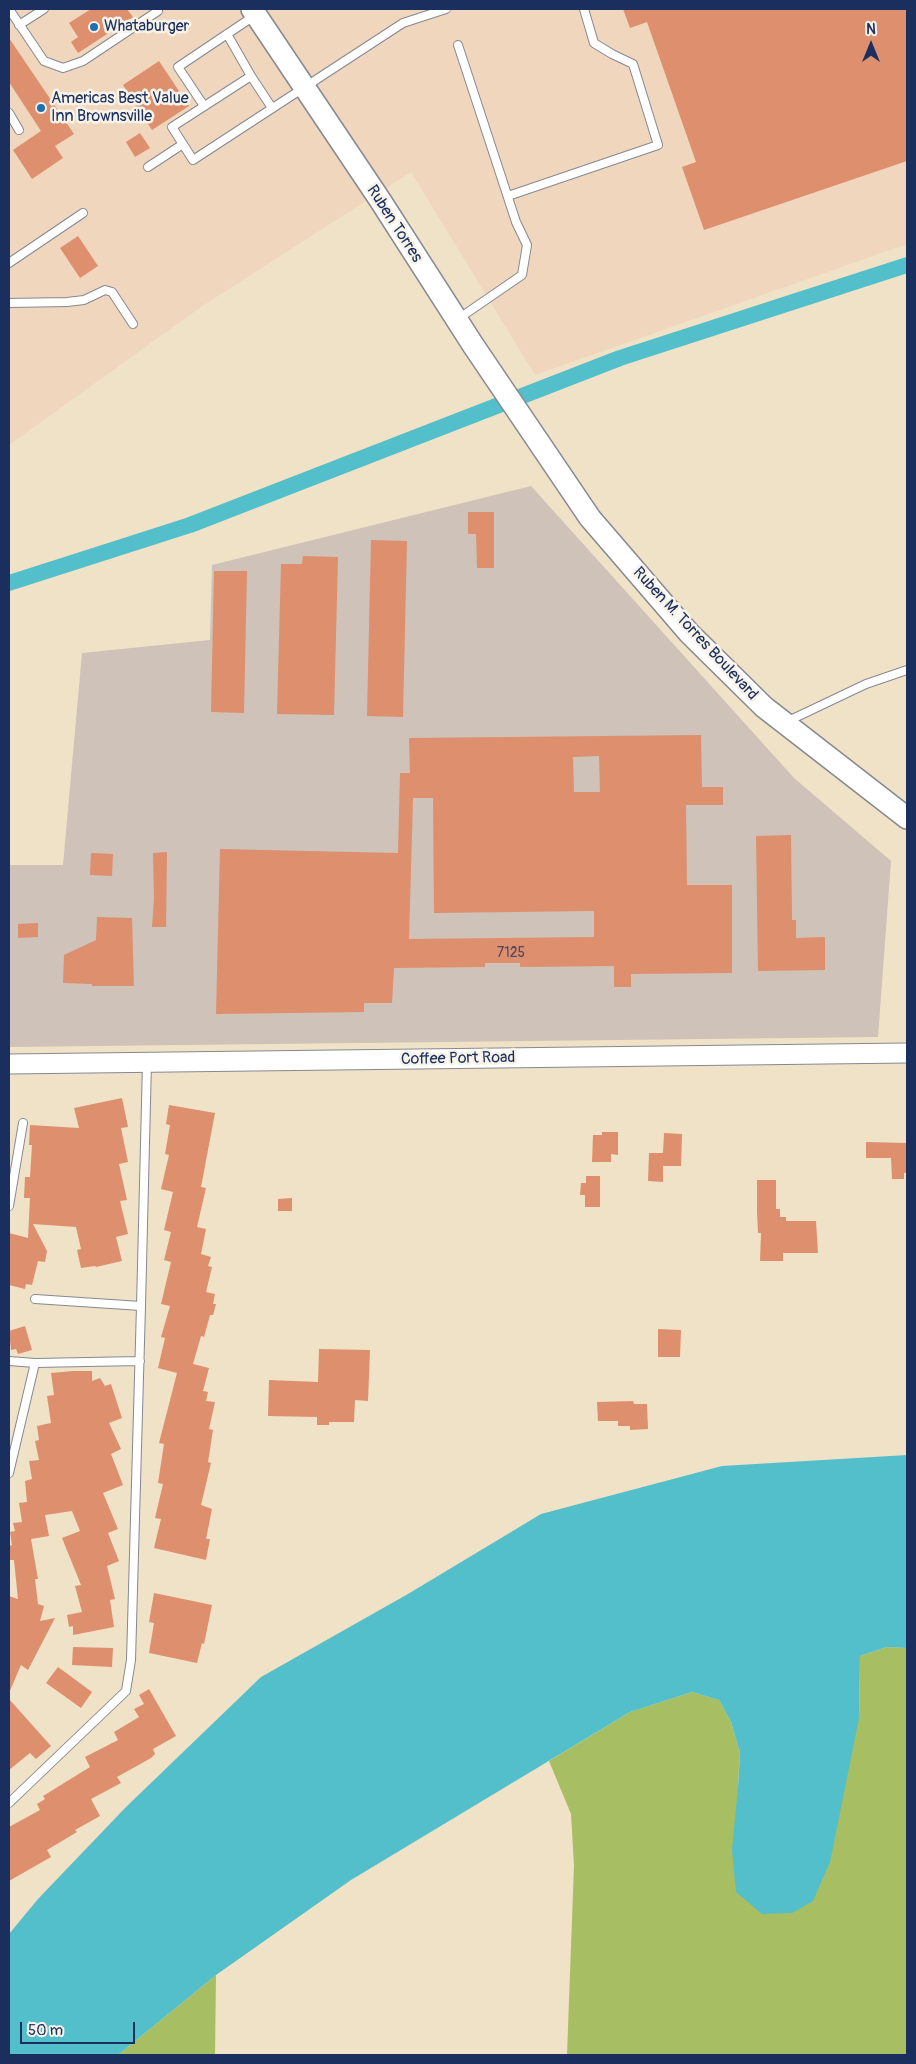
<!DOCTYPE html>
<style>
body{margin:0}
#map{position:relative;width:916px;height:2064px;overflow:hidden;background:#f0e2c6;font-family:Pangolin,sans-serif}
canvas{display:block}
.frame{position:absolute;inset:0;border:10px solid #1b2f5e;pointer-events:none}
.north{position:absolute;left:846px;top:20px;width:50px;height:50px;-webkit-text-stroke:4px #f7f3e8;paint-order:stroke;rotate:0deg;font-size:14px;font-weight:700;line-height:20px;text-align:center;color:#1b2f5e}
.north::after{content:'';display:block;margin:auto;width:18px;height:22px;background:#1b2f5e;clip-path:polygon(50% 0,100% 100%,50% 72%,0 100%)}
.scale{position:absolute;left:20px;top:2022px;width:115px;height:22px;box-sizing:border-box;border:2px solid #1b2f5e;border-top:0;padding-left:6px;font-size:15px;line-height:18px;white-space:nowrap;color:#1b2f5e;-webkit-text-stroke:4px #f7f3e8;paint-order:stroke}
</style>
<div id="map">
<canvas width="916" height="2064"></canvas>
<div class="frame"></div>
<div class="north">N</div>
<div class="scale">50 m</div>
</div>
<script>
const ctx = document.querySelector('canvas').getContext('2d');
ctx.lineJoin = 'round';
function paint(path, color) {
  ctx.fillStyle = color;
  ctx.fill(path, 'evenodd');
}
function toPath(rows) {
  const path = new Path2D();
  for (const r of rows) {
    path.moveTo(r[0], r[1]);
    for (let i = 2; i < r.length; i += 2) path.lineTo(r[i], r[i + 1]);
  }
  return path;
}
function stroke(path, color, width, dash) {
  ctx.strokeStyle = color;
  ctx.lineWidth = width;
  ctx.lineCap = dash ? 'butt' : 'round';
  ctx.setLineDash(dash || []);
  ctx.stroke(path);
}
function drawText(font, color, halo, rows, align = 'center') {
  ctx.font = font + ' Pangolin,sans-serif';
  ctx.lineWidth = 5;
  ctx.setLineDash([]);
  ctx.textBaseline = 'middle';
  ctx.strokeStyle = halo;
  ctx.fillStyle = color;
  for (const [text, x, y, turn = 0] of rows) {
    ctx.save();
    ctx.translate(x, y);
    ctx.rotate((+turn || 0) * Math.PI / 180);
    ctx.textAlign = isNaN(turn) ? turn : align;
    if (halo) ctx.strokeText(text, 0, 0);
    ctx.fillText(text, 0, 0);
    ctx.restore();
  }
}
const built = toPath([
 [9,9,907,9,907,244,535,375,411,172,201,307,9,445]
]);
const industrial = toPath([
 [531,486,794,778,891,861,878,1037,9,1047,9,865,63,865,82,653,210,640,212,565]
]);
const green = toPath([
 [887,1647,907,1648,907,2055,567,2055,574,1865,571,1814,549,1761,630,1712,692,1692,719,1700,731,1722,740,1753,738,1787,859,1718,860,1656],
 [216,1975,215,2055,118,2055]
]);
const water = toPath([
 [907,1455,907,1648,887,1647,860,1656,859,1718,830,1862,813,1901,792,1913,762,1914,736,1892,732,1850,738,1787,740,1753,731,1722,719,1700,692,1692,630,1712,351,1880,216,1975,118,2055,9,2055,9,1934,38,1899,126,1807,261,1677,408,1594,541,1514,722,1466]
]);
const canal = toPath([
 [9,583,190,525,620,358,907,265]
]);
const building = toPath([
 [91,9,127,9,133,17,78,53,71,42,78,37,69,23],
 [623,9,907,9,907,161,704,230,682,167,696,162,647,22,630,28],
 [9,38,74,134,55,146,63,158,32,179,13,150,41,131,9,82],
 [159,61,189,106,152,130,123,85],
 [140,133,150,148,135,157,126,142],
 [78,236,98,266,80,278,60,248],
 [468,512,494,512,494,568,477,568,476,534,468,534],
 [371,540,407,541,403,717,367,716],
 [303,556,338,557,334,715,277,714,281,564,302,564],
 [214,571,247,571,244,713,211,712],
 [701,735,702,787,723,787,723,805,686,805,687,885,732,885,732,973,631,974,631,987,614,987,614,966,520,967,520,963,485,963,485,967,394,968,392,1003,364,1003,364,1012,216,1014,220,849,398,853,400,773,410,773,409,738],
 [599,756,600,792,574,792,573,757],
 [413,798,433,798,434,913,594,911,594,937,409,939],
 [791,835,792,920,796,920,796,938,825,937,825,970,758,971,756,836],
 [167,852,166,927,152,927,154,898,153,853],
 [91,853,113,854,112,876,90,875],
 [97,917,132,918,134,986,92,986,92,984,63,983,64,955,96,940],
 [38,923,38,937,18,938,18,924],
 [122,1098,128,1127,121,1128,128,1162,119,1164,127,1200,120,1201,128,1234,116,1237,122,1261,96,1267,95,1266,81,1268,77,1250,81,1249,76,1227,33,1224,47,1251,45,1262,38,1261,32,1285,26,1284,25,1289,9,1285,9,1233,28,1238,30,1198,24,1198,25,1177,30,1177,32,1145,29,1145,30,1125,79,1128,74,1108],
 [169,1105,215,1113,201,1187,206,1188,197,1227,206,1229,201,1254,211,1257,208,1266,212,1267,206,1292,215,1294,213,1304,216,1304,213,1315,210,1315,204,1337,201,1336,193,1364,209,1368,203,1391,208,1392,206,1401,215,1402,209,1429,213,1430,208,1462,211,1463,201,1505,212,1509,206,1539,210,1539,206,1560,154,1548,161,1519,155,1518,163,1484,158,1483,164,1444,159,1443,177,1373,158,1368,165,1338,161,1337,170,1306,161,1304,171,1262,164,1260,171,1232,164,1230,173,1192,161,1189,169,1155,165,1154,170,1125,166,1124],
 [602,1132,618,1132,618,1155,611,1154,611,1162,592,1162,593,1135,602,1135],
 [664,1133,682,1134,681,1166,663,1166,663,1182,648,1181,649,1153,663,1153],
 [866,1142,907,1143,907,1173,904,1173,904,1179,892,1179,891,1158,866,1158],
 [586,1176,600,1176,600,1207,585,1207,585,1195,580,1195,581,1183,586,1183],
 [757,1180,776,1180,776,1209,780,1209,780,1217,786,1217,786,1221,816,1221,818,1253,783,1253,783,1261,760,1261,761,1233,758,1233,757,1212],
 [292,1198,292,1211,278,1211,278,1199],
 [25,1326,32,1350,18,1354,16,1349,11,1350,9,1331],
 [658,1329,681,1330,680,1357,658,1357],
 [319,1349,370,1350,368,1401,355,1400,354,1422,329,1422,329,1425,317,1425,317,1417,268,1416,269,1380,318,1382],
 [73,1371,92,1371,92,1381,100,1378,105,1386,111,1384,122,1418,109,1423,121,1449,111,1454,123,1485,103,1493,118,1529,108,1533,119,1561,107,1566,115,1599,110,1600,114,1627,73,1635,73,1626,69,1627,67,1615,82,1612,75,1586,81,1585,62,1538,80,1531,72,1511,45,1515,49,1536,31,1539,38,1579,35,1579,38,1604,44,1606,40,1621,55,1618,28,1670,21,1665,9,1693,9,1596,18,1599,14,1560,9,1560,9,1546,12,1545,10,1532,15,1531,13,1523,22,1522,19,1503,27,1502,25,1481,32,1479,29,1461,39,1460,35,1441,39,1440,37,1426,51,1423,47,1396,54,1395,51,1373],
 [633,1401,634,1404,647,1404,648,1429,630,1430,630,1426,618,1426,618,1421,598,1421,597,1402],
 [154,1593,212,1605,204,1644,202,1643,197,1663,149,1653,154,1623,149,1622],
 [73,1647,113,1648,112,1667,72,1665],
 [58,1667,92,1692,81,1708,46,1683],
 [149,1689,176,1736,153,1749,155,1754,151,1758,117,1777,121,1783,91,1799,100,1816,75,1830,77,1832,47,1850,51,1857,9,1881,9,1827,40,1810,37,1804,45,1799,43,1796,90,1767,85,1757,118,1740,114,1732,139,1717,134,1709,144,1704,139,1695],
 [9,1699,51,1746,36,1759,30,1753,9,1770]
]);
const service = toPath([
 [9,9,44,61,63,68,83,61,158,11,158,9],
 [19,25,44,9],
 [227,34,251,76],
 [458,45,516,222,527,245,522,275,458,319],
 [204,106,178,67,254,16],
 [272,108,251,76,172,127,193,160,403,23,446,9],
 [9,113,19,130],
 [148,167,183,144],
 [508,196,658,145,633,64,612,54,594,43,584,9],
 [9,263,83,213],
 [9,303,67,302,84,300,105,290,112,292,133,324],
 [786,722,866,684,907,670],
 [9,1206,23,1123],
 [35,1299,141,1306,147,1062],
 [9,1361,35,1363,9,1473],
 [35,1363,140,1361],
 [9,1803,126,1691,131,1660,141,1306]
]);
const tertiary = toPath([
 [9,1064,907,1053]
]);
const secondary = toPath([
 [252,9,380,200,473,345,590,518,689,633,764,707,907,818]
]);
const markers = [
 [94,27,5,"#1f6fb2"],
 [41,108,5,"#1f6fb2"]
];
const numberNames = [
 ["7125",511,953]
];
const poiNames = [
 ["Whataburger",104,27],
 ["Americas Best Value",51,99],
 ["Inn Brownsville",51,117]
];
const streetNames = [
 ["Ruben Torres",394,224,57],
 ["Ruben M. Torres Boulevard",695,634,47],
 ["Coffee Port Road",458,1059,-1]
];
paint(built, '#f0d6bc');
paint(industrial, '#cec2b9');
paint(green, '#a7be63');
paint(water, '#52bfcb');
stroke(canal, '#52bfcb', 16);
paint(building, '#de8f6e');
stroke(service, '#868892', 10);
stroke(tertiary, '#868892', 21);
stroke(secondary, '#868892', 24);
stroke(service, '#fff', 8);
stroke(tertiary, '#fff', 19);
stroke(secondary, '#fff', 21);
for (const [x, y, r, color] of markers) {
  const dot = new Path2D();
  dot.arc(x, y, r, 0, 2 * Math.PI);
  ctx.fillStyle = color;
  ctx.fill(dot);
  stroke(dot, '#f7f3e8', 2);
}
drawText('14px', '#4c4762', null, numberNames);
drawText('16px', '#1b2f5e', '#f7f3e8', poiNames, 'left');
drawText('16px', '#1b2f5e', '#f7f3e8', streetNames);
</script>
